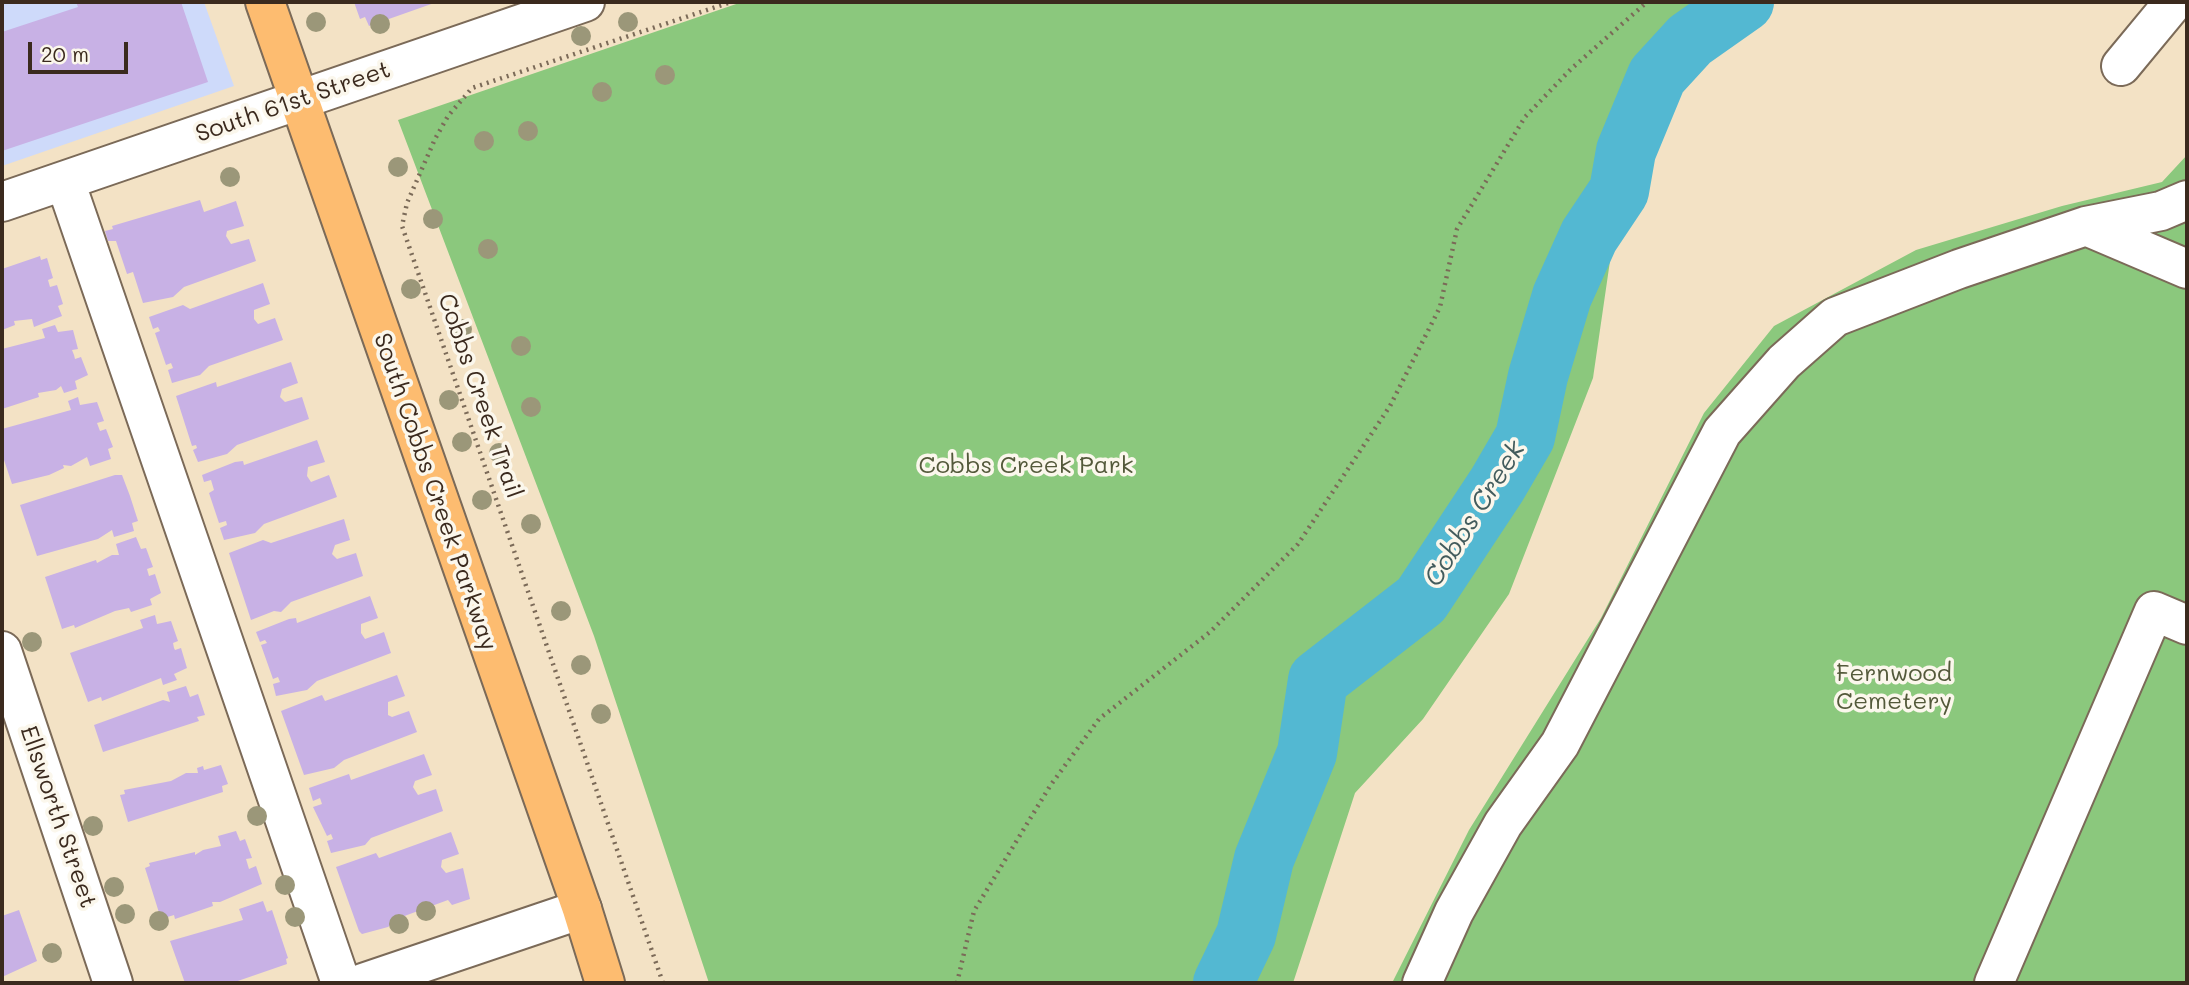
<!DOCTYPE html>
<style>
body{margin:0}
#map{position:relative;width:2189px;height:985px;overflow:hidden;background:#f3e2c5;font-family:Mali,sans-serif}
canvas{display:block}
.frame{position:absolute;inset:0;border:4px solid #3b2a1e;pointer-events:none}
.scale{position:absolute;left:28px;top:42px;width:100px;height:32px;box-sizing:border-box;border:4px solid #3b2a1e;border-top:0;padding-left:9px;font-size:21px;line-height:24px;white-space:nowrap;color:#3b2a1e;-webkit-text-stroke:5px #fbf7ec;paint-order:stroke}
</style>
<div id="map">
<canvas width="2189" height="985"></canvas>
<div class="frame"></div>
<div class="scale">20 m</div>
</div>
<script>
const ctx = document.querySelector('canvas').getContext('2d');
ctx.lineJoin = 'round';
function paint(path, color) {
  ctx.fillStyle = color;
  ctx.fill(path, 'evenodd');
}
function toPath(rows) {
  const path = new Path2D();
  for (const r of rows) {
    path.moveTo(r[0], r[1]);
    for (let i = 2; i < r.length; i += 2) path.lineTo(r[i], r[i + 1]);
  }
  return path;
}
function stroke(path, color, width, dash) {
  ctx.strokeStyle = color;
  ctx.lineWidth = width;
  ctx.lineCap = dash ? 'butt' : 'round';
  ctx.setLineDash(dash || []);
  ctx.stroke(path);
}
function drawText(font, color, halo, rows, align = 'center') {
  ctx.font = font + ' Mali,sans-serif';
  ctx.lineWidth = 7;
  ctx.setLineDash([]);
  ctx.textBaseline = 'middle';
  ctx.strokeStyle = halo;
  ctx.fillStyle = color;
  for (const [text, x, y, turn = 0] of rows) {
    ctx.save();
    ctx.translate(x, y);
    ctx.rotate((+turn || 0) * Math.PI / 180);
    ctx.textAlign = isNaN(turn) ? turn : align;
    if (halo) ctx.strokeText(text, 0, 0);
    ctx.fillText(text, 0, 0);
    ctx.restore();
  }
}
const built = toPath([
 [2,2,204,2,234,86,2,166]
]);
const green = toPath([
 [742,2,1744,2,1690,40,1657,76,1626,151,1593,378,1509,594,1423,719,1355,793,1293,983,709,983,594,636,398,120],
 [2187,155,2187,983,1392,983,1469,830,1601,618,1704,413,1774,326,1916,250,2062,206,2162,182]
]);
const river = toPath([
 [1223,983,1246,935,1264,859,1307,753,1318,680,1421,600,1497,485,1525,437,1538,376,1562,296,1589,236,1619,191,1626,151,1657,76,1690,40,1744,2]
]);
const building = toPath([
 [76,2,181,2,208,82,2,151,2,32,78,7],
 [354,2,437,2,369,26,365,17,360,19],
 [200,200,204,212,236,201,244,226,227,231,226,236,231,244,249,239,256,261,184,287,173,297,143,303,133,272,127,274,116,241,108,241,105,231,113,229,112,226],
 [40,256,41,260,47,258,53,278,48,280,50,287,57,285,63,304,58,306,62,316,34,327,32,319,14,321,15,325,2,330,2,269],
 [263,283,270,304,254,310,254,319,258,324,275,318,283,340,209,366,200,375,172,383,168,370,173,368,171,363,166,365,155,333,160,331,158,327,153,329,149,317,183,305,190,309],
 [55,325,58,332,73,330,78,349,72,350,74,355,75,359,81,357,88,375,75,381,77,389,64,393,61,386,56,390,38,393,39,397,2,409,2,349,45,338,42,329],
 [291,362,298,383,282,389,280,397,285,402,302,397,309,419,237,445,227,454,198,462,193,450,197,448,196,445,192,446,176,396,216,382,217,387],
 [78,397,80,405,97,402,104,421,97,423,100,431,106,429,113,447,108,449,111,459,90,466,87,457,71,466,63,465,64,468,49,475,12,484,2,454,2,429,71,410,68,401],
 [317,440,325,462,308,467,307,476,311,482,329,475,337,497,264,524,255,533,224,540,220,528,227,525,226,521,219,523,209,493,214,490,211,480,204,482,202,475,235,462,243,461,244,465],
 [115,475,122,475,130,496,138,521,132,523,134,531,114,537,112,530,98,539,37,556,20,505],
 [344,519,350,540,335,545,332,554,337,559,356,553,363,576,291,602,281,612,274,611,251,620,229,553,263,540,271,543],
 [136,537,141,549,146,548,153,567,147,569,149,576,155,574,161,593,150,599,152,605,131,612,129,608,115,611,75,628,74,625,62,629,45,577,96,560,97,563,112,555,119,555,116,544],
 [370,596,378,618,361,624,361,633,365,639,384,632,391,653,317,681,307,690,276,696,273,684,280,682,278,677,273,679,261,645,267,643,265,640,260,642,256,632,289,619,296,618,297,623],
 [155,615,157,624,171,621,178,641,173,643,174,648,175,650,181,648,187,668,174,674,177,680,163,685,161,678,102,701,101,697,88,702,70,653,143,628,140,620],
 [397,675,405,696,388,702,388,715,392,717,409,711,417,732,344,760,334,768,304,775,281,711,322,695,325,701],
 [186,686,190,697,198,694,205,715,197,717,199,721,103,752,94,725,163,700,170,702,167,692],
 [424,754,432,775,415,781,413,787,418,795,436,789,443,811,371,838,365,845,331,853,327,841,333,839,331,834,327,836,313,807,322,804,320,798,313,801,309,788,349,774,351,780],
 [221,765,228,784,222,786,223,792,128,822,120,795,125,794,124,790,171,781,186,773,198,773,197,768,203,766,204,770],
 [236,831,240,841,245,839,252,858,246,859,249,869,256,866,262,884,220,902,212,902,213,906,175,919,174,915,161,919,145,868,150,866,149,863,195,852,195,855,203,850,221,846,218,836],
 [451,832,459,854,442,860,441,867,446,873,463,868,470,899,452,905,448,900,399,918,388,927,362,934,359,931,336,867,376,853,379,858],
 [263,901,267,912,272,910,288,958,286,959,287,964,232,983,185,983,170,941,243,920,239,909],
 [19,910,37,961,2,977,2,916]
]);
const path = toPath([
 [663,983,402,226,407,203,435,139,448,116,472,88,731,2],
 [957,983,974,911,1050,786,1099,719,1210,632,1298,544,1390,406,1440,307,1457,229,1525,117,1571,69,1647,2]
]);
const minor = toPath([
 [2121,66,2174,2],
 [65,181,341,983],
 [2,202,585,2],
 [2086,226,2187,269],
 [2,651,113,983],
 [363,983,582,909],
 [1422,983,1454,912,1503,824,1560,744,1722,432,1784,362,1835,317,1959,269,2086,226,2161,211,2187,200],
 [1994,983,2154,611,2187,625]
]);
const major = toPath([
 [265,2,582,909,605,983]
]);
const trees = [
 [316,22],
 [628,22],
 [380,24],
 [581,36],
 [665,75],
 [602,92],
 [528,131],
 [484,141],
 [398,167],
 [230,177],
 [433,219],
 [488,249],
 [411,289],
 [462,329],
 [521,346],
 [449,400],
 [531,407],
 [462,442],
 [499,453],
 [482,500],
 [531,524],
 [561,611],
 [32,642],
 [581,665],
 [601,714],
 [257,816],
 [93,826],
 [285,885],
 [114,887],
 [426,911],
 [125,914],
 [295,917],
 [159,921],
 [399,924],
 [52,953]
];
const streetNames = [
 ["South 61st Street",293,102,-19],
 ["Cobbs Creek Trail",480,396,71],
 ["South Cobbs Creek Parkway",435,492,71],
 ["Ellsworth Street",58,817,71]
];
const parkNames = [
 ["Cobbs Creek Park",1026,466],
 ["Fernwood",1894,674],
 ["Cemetery",1894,702]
];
const waterNames = [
 ["Cobbs Creek",1475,514,-58]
];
paint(built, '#cedafa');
paint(green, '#8bc87d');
stroke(river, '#53b8d2', 60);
paint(building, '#c8b1e5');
stroke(minor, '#7b6a58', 42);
stroke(major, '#7b6a58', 42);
stroke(path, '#7b6a58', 4.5, [2, 5]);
stroke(minor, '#fff', 38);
stroke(major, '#fdbc70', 38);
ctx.fillStyle = '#9b9779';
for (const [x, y] of trees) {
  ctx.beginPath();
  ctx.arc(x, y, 10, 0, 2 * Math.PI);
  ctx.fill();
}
drawText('24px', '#3b2a1e', '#fbf7ec', streetNames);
drawText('24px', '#53593a', '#fbf7ec', parkNames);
drawText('italic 26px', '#435c5d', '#fbf7ec', waterNames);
</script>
